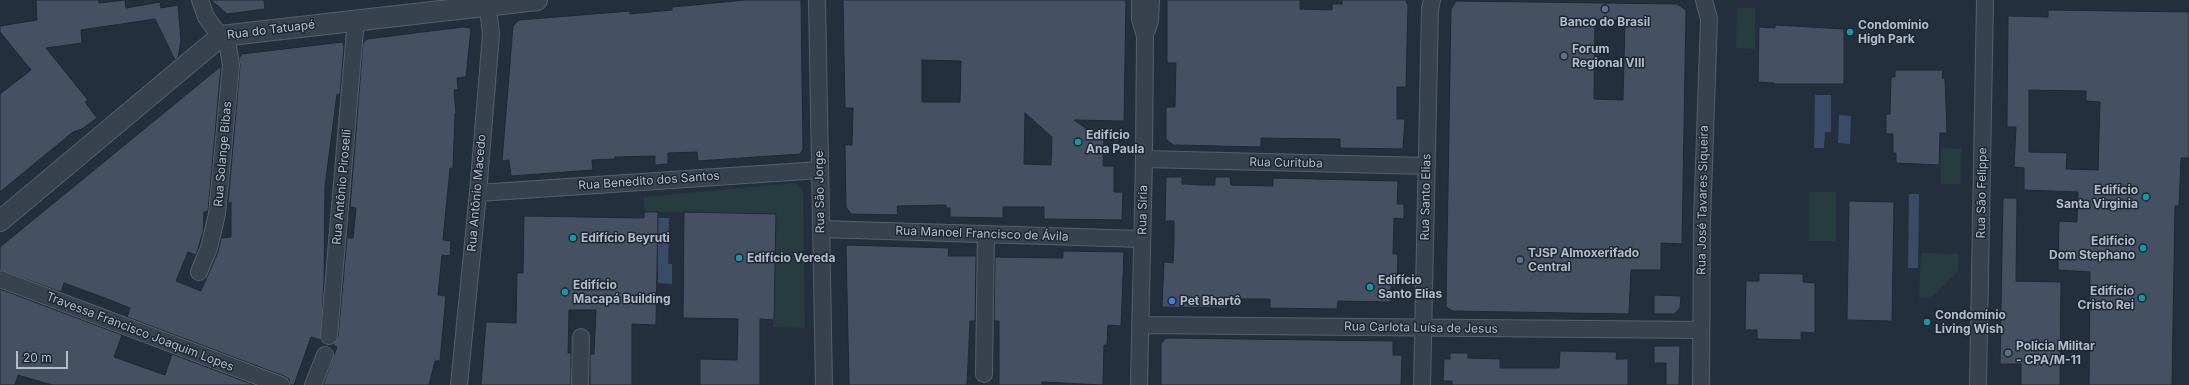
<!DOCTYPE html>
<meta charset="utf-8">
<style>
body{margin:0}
#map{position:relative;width:2189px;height:385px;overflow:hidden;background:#242f3e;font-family:Inter,sans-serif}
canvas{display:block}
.scale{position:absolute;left:16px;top:351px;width:52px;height:18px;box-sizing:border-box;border:2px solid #b4bcc9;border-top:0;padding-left:5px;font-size:12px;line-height:14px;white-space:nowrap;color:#b4bcc9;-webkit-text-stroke:3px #1d2633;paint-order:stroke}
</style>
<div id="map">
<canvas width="2189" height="385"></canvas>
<div class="scale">20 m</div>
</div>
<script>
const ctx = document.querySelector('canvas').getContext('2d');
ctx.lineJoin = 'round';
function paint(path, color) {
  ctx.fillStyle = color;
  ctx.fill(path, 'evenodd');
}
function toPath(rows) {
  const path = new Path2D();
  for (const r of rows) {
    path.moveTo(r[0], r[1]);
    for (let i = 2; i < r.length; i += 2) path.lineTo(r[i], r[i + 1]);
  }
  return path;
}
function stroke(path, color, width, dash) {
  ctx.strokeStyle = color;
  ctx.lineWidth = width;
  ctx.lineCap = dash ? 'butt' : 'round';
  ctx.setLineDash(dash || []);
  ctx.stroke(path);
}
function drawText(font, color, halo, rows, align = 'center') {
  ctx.font = font + ' Inter,sans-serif';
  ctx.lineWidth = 3;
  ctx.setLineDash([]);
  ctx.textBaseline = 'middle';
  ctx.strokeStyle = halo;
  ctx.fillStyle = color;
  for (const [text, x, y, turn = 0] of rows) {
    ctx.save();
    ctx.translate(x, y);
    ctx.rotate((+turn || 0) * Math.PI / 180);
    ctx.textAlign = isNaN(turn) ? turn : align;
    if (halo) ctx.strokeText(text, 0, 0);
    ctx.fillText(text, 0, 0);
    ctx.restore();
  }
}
const green = toPath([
 [1737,8,1755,8,1755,49,1736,48],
 [1941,148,1961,149,1961,184,1941,184],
 [795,183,803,190,805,328,773,327,775,214,651,212,650,276,644,268,644,197],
 [1809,192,1836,192,1836,241,1809,241],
 [1921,253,1959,254,1958,271,1931,298,1919,298]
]);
const water = toPath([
 [1815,95,1831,95,1831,132,1825,132,1824,148,1814,148],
 [1839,115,1851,116,1850,144,1838,143],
 [1909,194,1919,194,1918,268,1908,268],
 [654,218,669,218,668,264,672,264,672,284,658,283,658,244,654,244]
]);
const building = toPath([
 [36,0,99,0,99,3,125,0,126,8,160,2,161,8,178,5,181,41,178,57,175,60,155,19,81,30,82,43,46,48,88,100,85,102,97,118,82,129,73,132,0,192,0,94,31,70,0,32,0,26,37,20,36,0],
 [211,0,264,0,265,9,227,14,211,0],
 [745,0,801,0,803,149,800,154,698,161,697,152,668,153,668,164,655,165,655,156,615,157,615,159,592,160,593,170,511,176,509,160,502,161,513,26,519,20,630,11,630,14,672,10,672,7,745,0],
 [843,0,1126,0,1124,121,1074,120,1104,141,1103,166,1114,166,1114,192,1123,192,1122,220,1044,219,1044,207,1003,207,1003,218,950,217,950,208,946,208,946,205,897,206,898,215,851,214,846,207,845,145,852,145,853,108,845,108,843,0],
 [922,60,961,61,960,102,922,102,922,60],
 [1025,113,1052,137,1051,165,1024,164,1025,113],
 [1167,0,1300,0,1300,9,1332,10,1332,4,1342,4,1342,0,1406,0,1408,6,1406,87,1397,87,1397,119,1405,119,1403,149,1340,148,1340,139,1261,138,1261,147,1173,145,1166,139,1166,107,1175,107,1176,63,1167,63,1167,0],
 [1456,1,1677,4,1686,10,1682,244,1661,243,1661,270,1631,270,1629,314,1453,311,1446,307,1451,9,1456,1],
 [1595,20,1625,20,1623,100,1594,99,1595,20],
 [2048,10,2189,12,2189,158,2181,158,2179,206,2175,206,2172,385,2089,385,2090,272,2058,270,2059,221,2077,222,2078,192,2024,190,2024,168,2014,167,2016,127,2007,127,2008,16,2048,17,2048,10],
 [2029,90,2086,91,2086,101,2100,102,2098,170,2066,169,2067,153,2029,152,2029,90],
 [1775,25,1844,29,1844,84,1774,84,1774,83,1758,82,1759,27,1775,28,1775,25],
 [463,27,471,28,466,77,457,78,458,89,454,90,456,114,455,114,453,168,450,168,443,240,451,241,450,256,442,255,438,295,446,296,440,361,435,361,429,385,323,385,337,347,333,345,338,337,347,238,353,238,356,208,350,207,363,43,367,39,463,27],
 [342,42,344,46,340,95,337,94,325,186,324,278,321,340,311,337,294,385,290,385,289,379,284,376,127,317,130,308,105,298,64,283,61,292,0,270,0,247,220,67,221,67,208,211,204,212,203,232,196,255,188,252,176,281,201,291,218,252,221,238,231,237,231,202,228,204,240,66,239,58,242,54,342,42],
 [1895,70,1943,70,1942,78,1945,79,1947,133,1940,133,1939,165,1896,163,1896,153,1893,153,1893,134,1886,134,1886,114,1890,114,1891,77,1895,77,1895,70],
 [1166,177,1182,177,1182,184,1201,185,1215,185,1215,177,1230,177,1231,185,1273,186,1273,178,1398,181,1397,204,1404,204,1404,219,1394,218,1393,254,1398,254,1397,286,1391,286,1391,302,1338,301,1337,309,1270,308,1270,299,1228,299,1228,308,1162,307,1164,262,1173,263,1174,242,1174,221,1165,221,1166,177],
 [2003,198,2017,198,2016,281,2061,282,2060,385,2021,385,2021,364,2000,364,2003,198],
 [1849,201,1894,202,1892,321,1847,320,1849,201],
 [644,212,658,212,656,325,632,324,632,385,590,385,590,354,594,354,596,310,569,310,568,353,571,353,571,385,481,385,486,322,516,323,517,273,523,273,524,216,644,218,644,212],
 [684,212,776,214,774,320,760,319,760,385,700,385,700,359,737,360,738,319,683,318,684,212],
 [846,245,949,248,948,256,976,256,975,321,970,321,967,385,849,385,846,245],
 [1063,251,1124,252,1121,326,1108,325,1107,345,1104,345,1103,385,1042,382,1042,385,999,385,999,321,994,321,995,257,1063,258,1063,251],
 [1759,273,1803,274,1803,282,1815,283,1815,333,1801,332,1801,340,1757,339,1757,330,1745,330,1746,281,1759,281,1759,273],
 [0,289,122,335,114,357,165,375,172,354,254,385,52,385,18,375,15,385,0,385,0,289],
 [1654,295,1681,296,1680,308,1674,314,1654,314,1654,295],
 [1166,338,1393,341,1393,355,1402,355,1401,385,1161,385,1161,344,1166,338],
 [1654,346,1680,346,1679,385,1666,385,1666,363,1654,363,1654,346],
 [1560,351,1617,352,1616,359,1628,359,1628,385,1452,385,1452,381,1443,381,1444,359,1450,359,1450,353,1468,353,1468,358,1500,359,1500,368,1559,368,1560,351]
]);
const minor = toPath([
 [817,0,824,385],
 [1147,30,1150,21,1151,0],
 [1144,159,1427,166],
 [478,193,820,170],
 [822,229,1142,239],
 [199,272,209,248,217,214,231,65,228,47,206,17,200,0],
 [0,279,281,385],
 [1140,325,1701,330],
 [329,336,356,19],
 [984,374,986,234],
 [313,385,325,355],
 [459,385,478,193,491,34,487,0],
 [580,385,581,337],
 [1139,385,1144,159,1145,36,1140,19,1140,0],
 [1422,385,1430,9,1432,0],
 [1701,385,1702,221,1709,19,1704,0],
 [1978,385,1985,0]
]);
const tertiary = toPath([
 [0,221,221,36,537,0]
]);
const markers = [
 [1605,9,4,"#5c6f8a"],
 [1850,32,4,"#0f9aa8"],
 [1564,56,4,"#5c6f8a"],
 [1078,142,4,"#0f9aa8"],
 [2146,197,4,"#0f9aa8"],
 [573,238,4,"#0f9aa8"],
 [2143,248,4,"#0f9aa8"],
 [739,258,4,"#0f9aa8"],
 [1520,260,4,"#5c6f8a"],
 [1370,287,4,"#0f9aa8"],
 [565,292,4,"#0f9aa8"],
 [2142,298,4,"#0f9aa8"],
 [1172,301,4,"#3f7fe0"],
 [1927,322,4,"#0f9aa8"],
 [2008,353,4,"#5c6f8a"]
];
const poiNames = [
 ["Banco do Brasil",1605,22,"center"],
 ["Condomínio",1858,25],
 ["High Park",1858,39],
 ["Forum",1572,49],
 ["Regional VIII",1572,63],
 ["Edifício",1086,135],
 ["Ana Paula",1086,149],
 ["Edifício",2138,190,"right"],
 ["Santa Virginia",2138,204,"right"],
 ["Edifício Beyruti",581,238],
 ["Edifício",2135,241,"right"],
 ["Dom Stephano",2135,255,"right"],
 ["TJSP Almoxerifado",1528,253],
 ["Central",1528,267],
 ["Edifício Vereda",747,258],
 ["Edifício",1378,280],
 ["Santo Elias",1378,294],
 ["Edifício",573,285],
 ["Macapá Building",573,299],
 ["Edifício",2134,291,"right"],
 ["Cristo Rei",2134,305,"right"],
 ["Pet Bhartô",1180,301],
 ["Condomínio",1935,315],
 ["Living Wish",1935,329],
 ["Polícia Militar",2016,346],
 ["- CPA/M-11",2016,360]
];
const streetNames = [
 ["Rua do Tatuapé",271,30,-7],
 ["Rua Solange Bibas",223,154,-85],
 ["Rua Curituba",1286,163,1],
 ["Rua Benedito dos Santos",649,181,-4],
 ["Rua Antônio Piroselli",342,187,-85],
 ["Rua São Jorge",820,192,-91],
 ["Rua Antônio Macedo",477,193,-85],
 ["Rua São Felippe",1982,193,-89],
 ["Rua Santo Elias",1426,197,-89],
 ["Rua José Tavares Siqueira",1703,200,-89],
 ["Rua Síria",1143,210,-89],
 ["Rua Manoel Francisco de Ávila",982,234,2],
 ["Rua Carlota Luísa de Jesus",1421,328,1],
 ["Travessa Francisco Joaquim Lopes",140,332,21]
];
paint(green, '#263c3f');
paint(water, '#394c67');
paint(building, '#455162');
stroke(building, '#1f2835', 1);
stroke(minor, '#565f6c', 18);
stroke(tertiary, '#565f6c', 22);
stroke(minor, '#38414e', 16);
stroke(tertiary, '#38414e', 20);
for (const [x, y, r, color] of markers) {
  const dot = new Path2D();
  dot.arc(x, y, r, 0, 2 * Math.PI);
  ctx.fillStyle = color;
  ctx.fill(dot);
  stroke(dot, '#1d2633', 1.5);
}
drawText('bold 12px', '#b4bcc9', '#1d2633', poiNames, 'left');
drawText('12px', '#b4bcc9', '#1d2633', streetNames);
</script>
